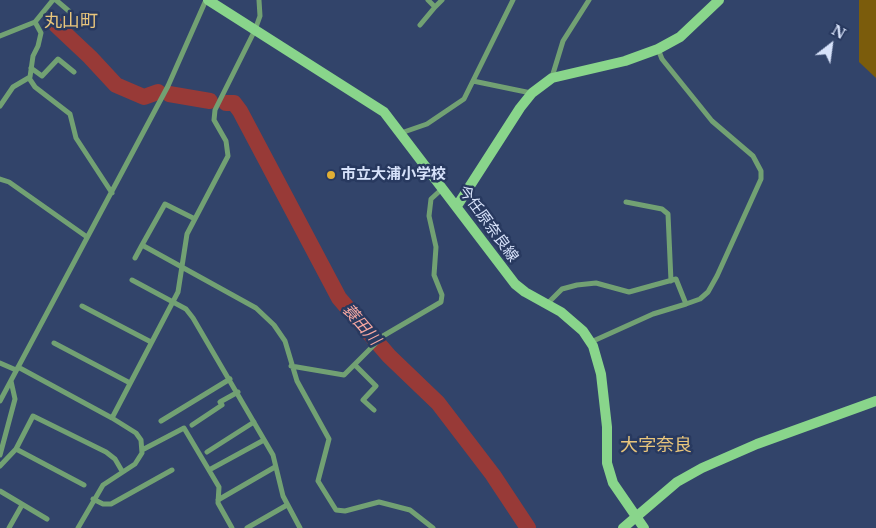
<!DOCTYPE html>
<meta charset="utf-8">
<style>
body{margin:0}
#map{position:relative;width:876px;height:528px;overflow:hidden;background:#32446a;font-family:"Libre Baskerville",serif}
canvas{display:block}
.north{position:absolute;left:806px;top:20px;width:50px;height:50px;-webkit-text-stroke:4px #28395f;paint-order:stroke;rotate:30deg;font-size:14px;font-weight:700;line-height:20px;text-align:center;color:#d7e2fa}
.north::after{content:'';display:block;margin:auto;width:18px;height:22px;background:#d7e2fa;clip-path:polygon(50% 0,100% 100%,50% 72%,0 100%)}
</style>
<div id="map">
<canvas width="876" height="528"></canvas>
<div class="north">N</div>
</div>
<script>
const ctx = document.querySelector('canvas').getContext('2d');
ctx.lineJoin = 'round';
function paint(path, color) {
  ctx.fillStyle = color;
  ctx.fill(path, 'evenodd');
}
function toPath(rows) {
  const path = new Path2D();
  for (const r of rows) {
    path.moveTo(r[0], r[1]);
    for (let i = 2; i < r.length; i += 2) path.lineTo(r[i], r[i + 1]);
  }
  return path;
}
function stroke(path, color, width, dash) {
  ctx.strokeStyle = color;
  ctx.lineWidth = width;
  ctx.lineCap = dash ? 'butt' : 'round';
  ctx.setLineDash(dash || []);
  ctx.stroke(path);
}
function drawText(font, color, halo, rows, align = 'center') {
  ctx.font = font + ' "Libre Baskerville","Noto Sans JP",serif';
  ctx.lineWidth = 5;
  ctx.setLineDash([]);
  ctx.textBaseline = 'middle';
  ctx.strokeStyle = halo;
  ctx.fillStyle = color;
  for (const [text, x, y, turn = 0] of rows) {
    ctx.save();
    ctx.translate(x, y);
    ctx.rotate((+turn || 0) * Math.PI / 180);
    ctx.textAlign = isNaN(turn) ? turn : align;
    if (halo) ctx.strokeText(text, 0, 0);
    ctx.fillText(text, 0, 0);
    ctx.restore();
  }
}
const green = toPath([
 [859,0,876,0,876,78,859,62]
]);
const river = toPath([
 [56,25,90,57,116,85,144,97,158,92],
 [169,94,210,101],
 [226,103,234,103,240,111,339,298,389,356,438,403,493,475,528,528]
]);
const street = toPath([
 [56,0,70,12],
 [428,0,435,7,442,0],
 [420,25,435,7],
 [0,36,35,22,53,0],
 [31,68,42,76,58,59,74,72],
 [552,77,563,41,589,0],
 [29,78,35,87,70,114,76,138,112,193],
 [473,81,531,93],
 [0,106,13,87,30,77,33,56,38,46,41,33,35,22],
 [401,133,427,124,464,99,513,0],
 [0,179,9,182,87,237],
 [626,202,662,209,668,214,671,281],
 [195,219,165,204,142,245,256,308,274,325,285,341,297,381,329,439,318,481,336,510,345,511,379,502,410,510,433,528],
 [135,258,142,245],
 [132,280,186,309,193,318,273,455,283,496,300,528],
 [547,304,562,289,577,285,596,283,629,292,676,279,686,304,700,299,708,292,717,276,761,179,761,171,753,156,712,121,662,59,658,49],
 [82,306,151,342],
 [591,342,653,314,686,304],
 [54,343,130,383],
 [0,363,16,370],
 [355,365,376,386,363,400,374,410],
 [291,366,344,375,383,336,441,302,442,295,434,275,436,247,429,216,431,199,443,188],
 [18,367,112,418,136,433,141,440,142,453,135,464,103,485,78,528],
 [0,401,168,86,206,0],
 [112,418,178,292,187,234,228,156,226,141,214,120,215,110,255,30,260,16,259,0],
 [161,421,230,379],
 [192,425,222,405,220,402,238,392],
 [142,450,184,428,219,487,218,503,232,528],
 [207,452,254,422],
 [0,455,15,399,11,381],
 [0,466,16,449],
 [209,470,264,440],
 [84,485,16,449,33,416,106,452,115,459,122,471],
 [0,491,47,519],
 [93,499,103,504,111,504,172,470],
 [218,500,275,467],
 [9,528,22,505],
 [247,528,287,505]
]);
const secondary = toPath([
 [208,0,384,112,515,284,525,292,561,312,583,331,593,346,601,374,607,427,607,463,613,483,644,528],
 [457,206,520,108,532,93,552,78,625,61,658,49,680,37,719,0],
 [623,528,677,482,702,468,757,444,876,401]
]);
const markers = [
 [331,175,5,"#e1af34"]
];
const poiNames = [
 ["市立大浦小学校",341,175]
];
const streetNames = [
 ["今任原奈良線",488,224,54]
];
const waterNames = [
 ["蓑田川",361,325,49]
];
const quarterNames = [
 ["丸山町",71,22],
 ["大字奈良",656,446]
];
paint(green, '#7b5c0c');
stroke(river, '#983a37', 16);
stroke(street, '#72a173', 5);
stroke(secondary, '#89d58b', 10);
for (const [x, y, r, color] of markers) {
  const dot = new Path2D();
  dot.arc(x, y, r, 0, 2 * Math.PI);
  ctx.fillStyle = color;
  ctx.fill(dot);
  stroke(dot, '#28395f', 2);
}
drawText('bold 15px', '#d7e2fa', '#28395f', poiNames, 'left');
drawText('15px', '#d7e2fa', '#28395f', streetNames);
drawText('italic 16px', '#f8a9a2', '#28395f', waterNames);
drawText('18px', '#e8c57c', '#28395f', quarterNames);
</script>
